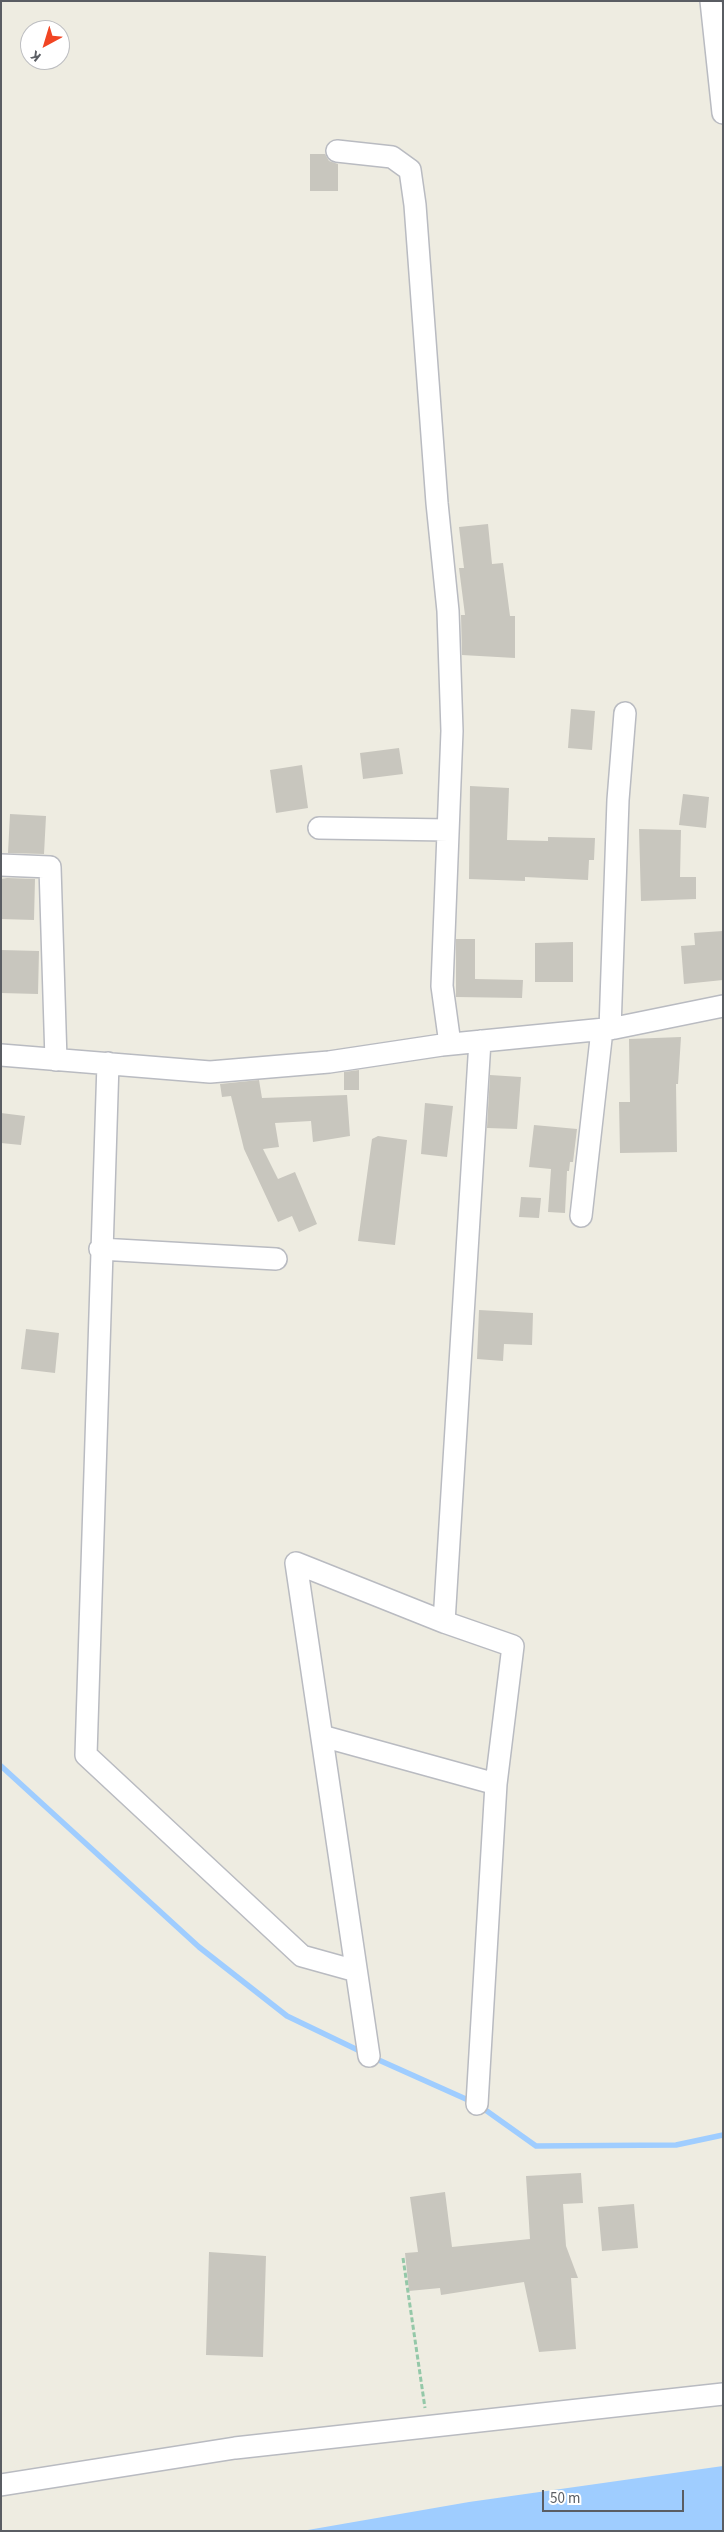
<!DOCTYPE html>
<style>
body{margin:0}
#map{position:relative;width:724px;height:2532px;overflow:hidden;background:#eeece1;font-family:"Source Sans 3",sans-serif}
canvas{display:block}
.frame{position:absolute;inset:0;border:2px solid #5a5d63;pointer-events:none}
.north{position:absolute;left:20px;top:20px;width:50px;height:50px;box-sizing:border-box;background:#fff;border:1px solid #bdbec1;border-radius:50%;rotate:219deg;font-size:14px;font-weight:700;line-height:20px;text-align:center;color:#5a5d63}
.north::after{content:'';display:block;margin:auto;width:18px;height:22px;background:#f14523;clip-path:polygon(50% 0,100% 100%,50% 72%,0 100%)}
.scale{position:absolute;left:542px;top:2490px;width:142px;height:22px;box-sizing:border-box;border:2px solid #5a5d63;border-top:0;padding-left:6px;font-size:15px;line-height:18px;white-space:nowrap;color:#5a5d63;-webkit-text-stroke:4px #fff;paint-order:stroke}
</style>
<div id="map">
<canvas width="724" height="2532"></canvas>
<div class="frame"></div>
<div class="north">K</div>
<div class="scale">50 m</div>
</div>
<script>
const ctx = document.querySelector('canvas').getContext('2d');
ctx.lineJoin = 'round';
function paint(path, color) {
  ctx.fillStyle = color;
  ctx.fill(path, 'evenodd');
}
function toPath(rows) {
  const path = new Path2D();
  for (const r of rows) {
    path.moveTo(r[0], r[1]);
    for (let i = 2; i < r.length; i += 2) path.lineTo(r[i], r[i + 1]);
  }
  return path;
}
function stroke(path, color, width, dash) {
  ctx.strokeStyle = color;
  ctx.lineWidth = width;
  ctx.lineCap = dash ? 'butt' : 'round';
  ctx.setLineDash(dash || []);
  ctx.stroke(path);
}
const water = toPath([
 [723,2466,723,2531,302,2531,469,2502]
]);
const stream = toPath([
 [1,1766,199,1947,287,2016,364,2053],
 [372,2057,477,2104,536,2146,676,2145,723,2135]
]);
const building = toPath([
 [310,154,325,154,329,161,338,164,338,191,310,191],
 [488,524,492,564,503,563,510,616,515,616,515,658,462,655,461,615,465,615,459,568,464,568,459,527],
 [571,709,595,711,592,750,568,748],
 [399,748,403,774,363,779,360,753],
 [302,765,308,808,276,813,270,770],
 [470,786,509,788,507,840,548,841,548,837,595,838,594,860,589,860,588,880,525,877,525,881,469,879],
 [683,794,709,797,706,828,679,825],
 [10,814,46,816,44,854,8,853],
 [639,829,681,830,680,877,696,877,696,899,641,901],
 [7,878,35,879,34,920,1,919,1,879],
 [723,931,723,980,684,984,681,946,695,945,694,933],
 [456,939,475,939,475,979,523,980,522,998,456,997],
 [573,942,573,982,535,982,535,943],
 [1,950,39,951,38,994,1,993],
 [681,1037,678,1084,676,1084,677,1152,620,1153,619,1102,630,1102,629,1039],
 [359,1070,359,1090,344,1090,344,1072],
 [490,1075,521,1077,517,1129,487,1128],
 [259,1080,262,1098,347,1095,350,1136,313,1142,311,1121,275,1123,279,1147,263,1149,278,1179,295,1172,317,1224,299,1232,292,1216,278,1222,244,1149,231,1096,222,1097,220,1084],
 [425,1103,453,1106,447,1157,421,1154],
 [1,1113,25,1116,21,1145,1,1143],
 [534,1125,577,1129,573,1162,570,1162,569,1171,567,1171,565,1213,548,1212,551,1169,529,1167],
 [378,1136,407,1140,395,1245,358,1241,372,1139],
 [521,1197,541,1198,539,1218,519,1217],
 [479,1310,533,1313,532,1345,504,1344,503,1361,477,1359],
 [26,1329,59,1333,55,1373,21,1369],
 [581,2173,583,2203,563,2204,566,2246,578,2278,571,2278,576,2349,539,2352,524,2282,441,2295,440,2288,409,2291,405,2253,418,2252,410,2197,445,2192,452,2247,530,2239,526,2176],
 [634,2204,638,2248,602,2251,598,2207],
 [209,2252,266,2256,263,2357,206,2355]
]);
const path = toPath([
 [403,2258,425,2408]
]);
const minor = toPath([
 [711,1,723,113],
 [337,151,392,157,410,170,415,205,437,503,448,611,452,731,442,986,450,1044],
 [319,828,448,830],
 [1,865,50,867,56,1060],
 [610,1029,618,800,625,713],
 [1,1055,210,1072,329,1062,442,1045,615,1028,723,1006],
 [108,1063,86,1755,302,1956,356,1971],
 [581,1216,602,1030],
 [100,1249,276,1259],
 [444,1622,513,1646,496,1784],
 [322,1736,496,1784,477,2104],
 [369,2056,296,1563,444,1622,480,1041],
 [1,2485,235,2448,723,2394]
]);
paint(water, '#9fcdff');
stroke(stream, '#9fcdff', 5.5);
paint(building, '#c8c6be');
stroke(minor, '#b9bbc1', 24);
stroke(path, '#94c8a8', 3, [5, 2.5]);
stroke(minor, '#fff', 21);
</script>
